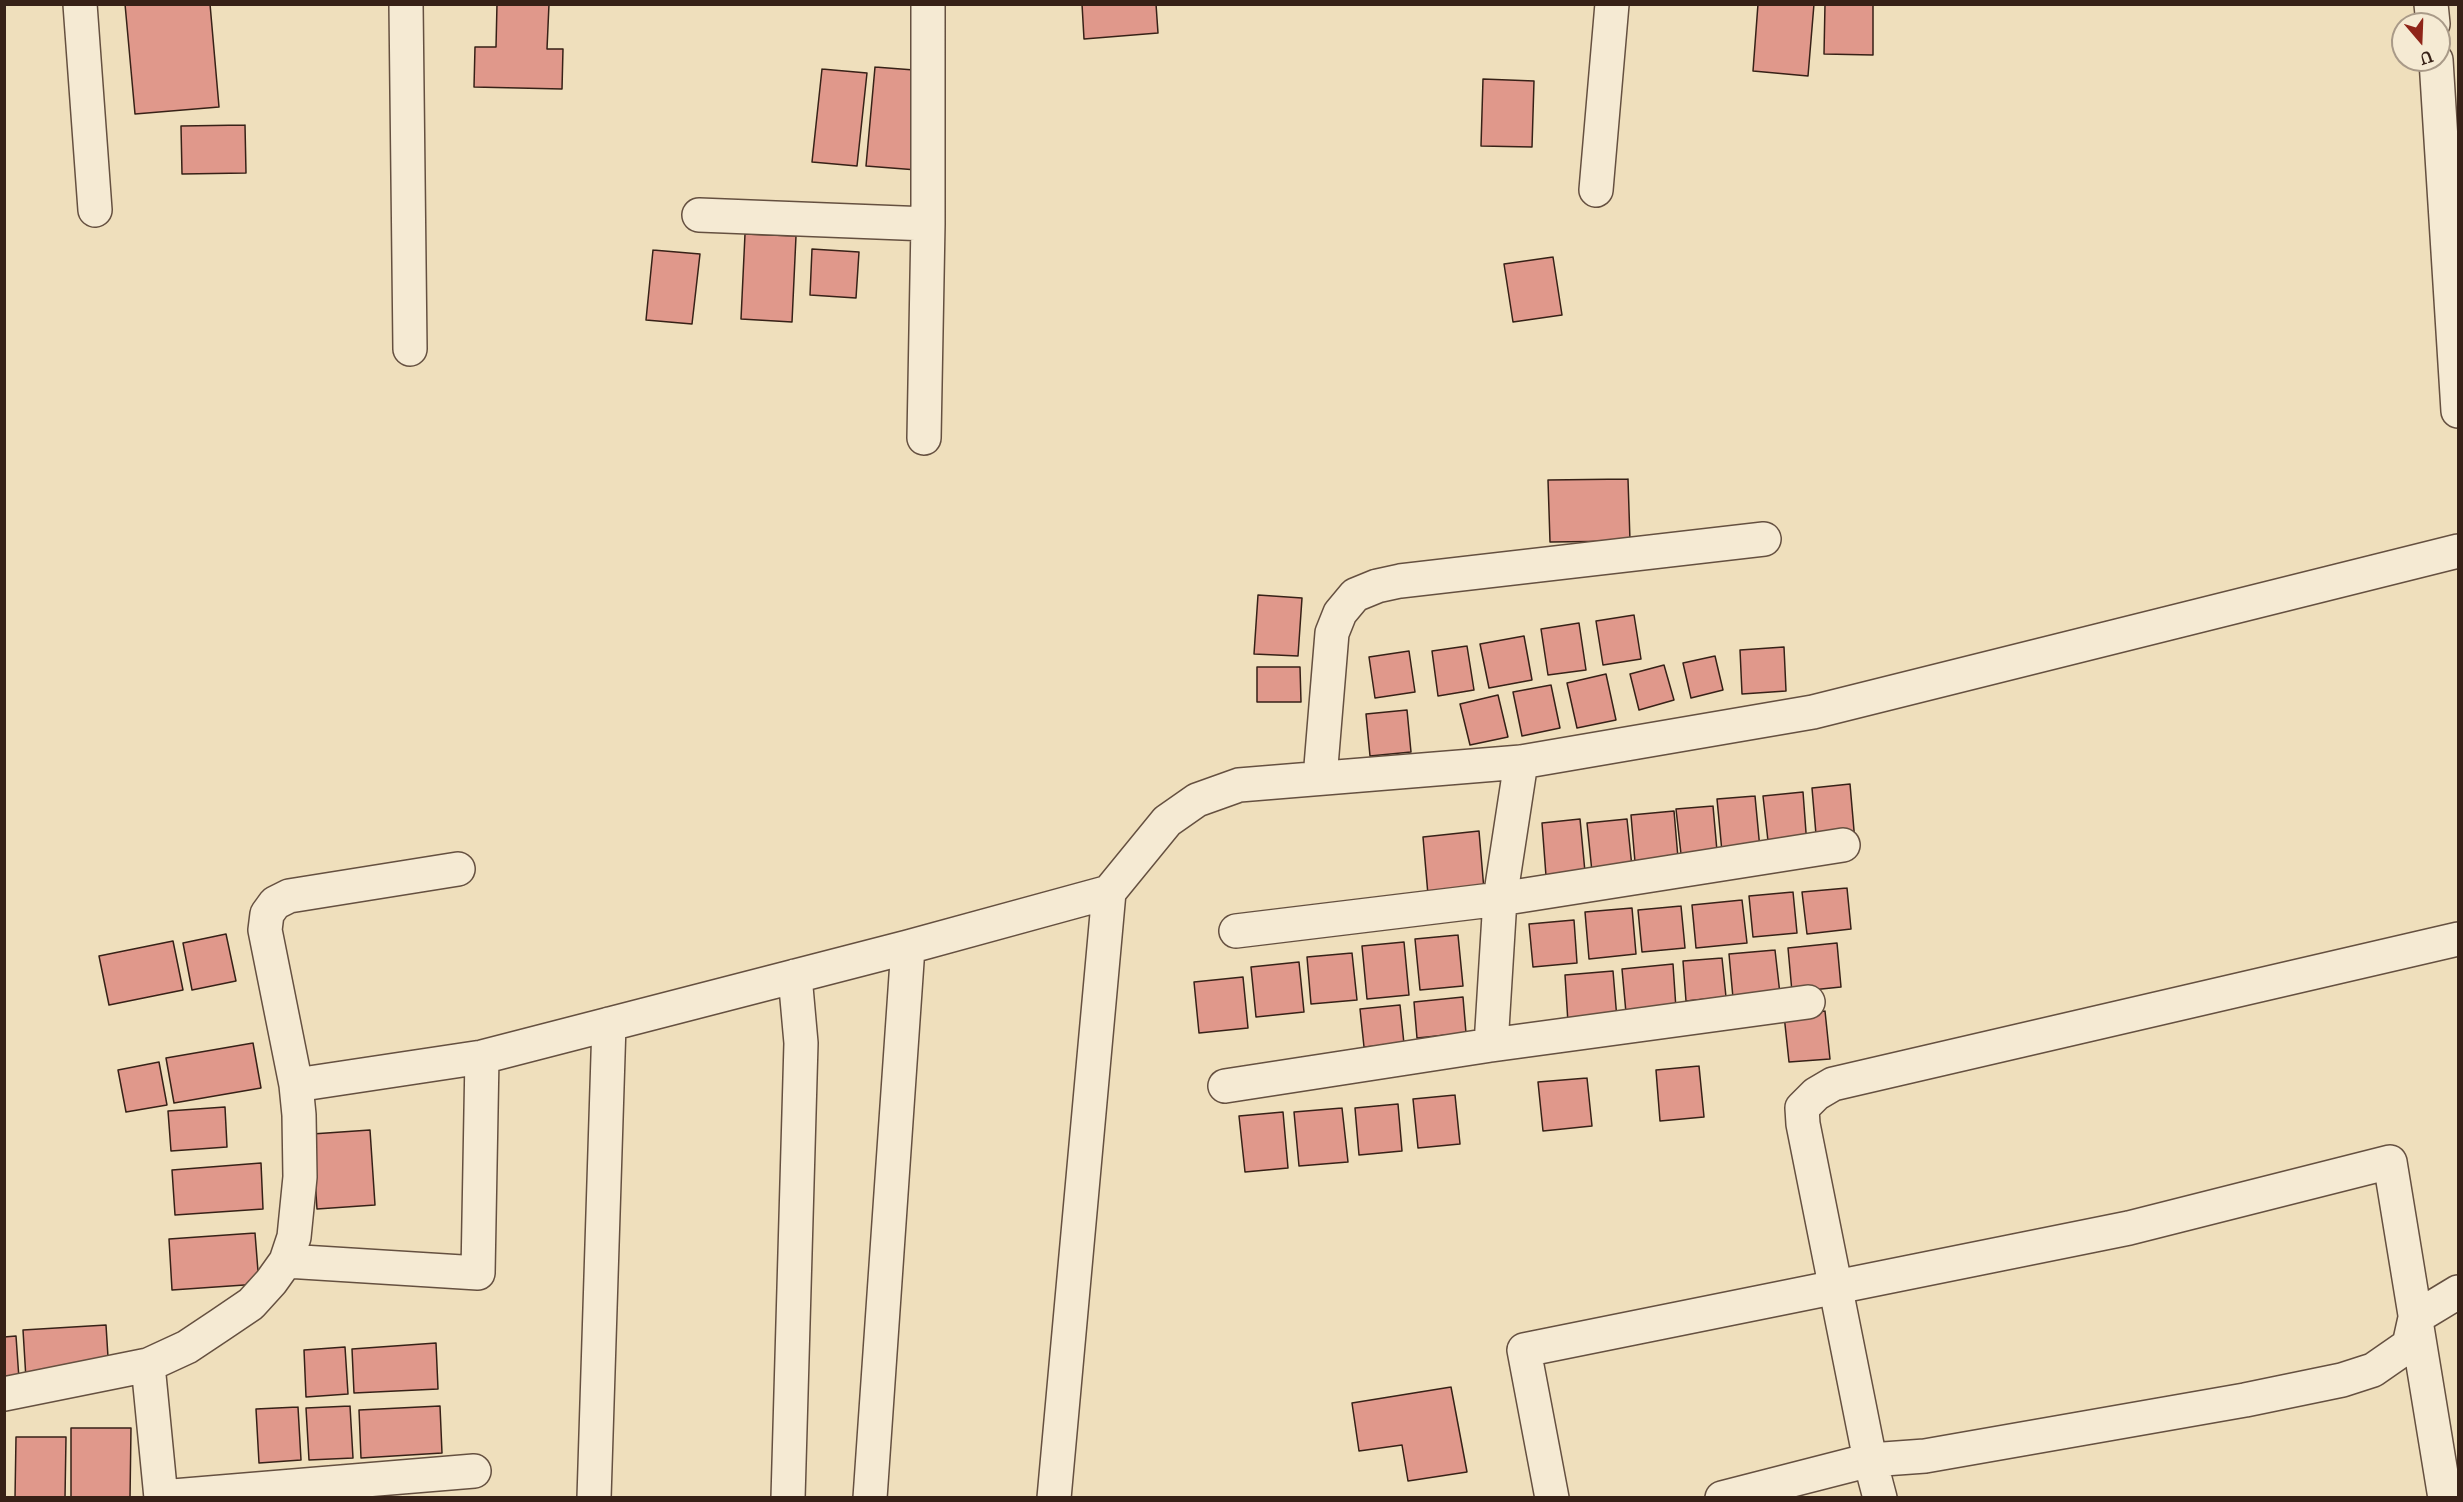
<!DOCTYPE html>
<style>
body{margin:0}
#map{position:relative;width:2463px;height:1502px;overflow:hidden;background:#efdfbc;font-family:"IM FELL Great Primer",serif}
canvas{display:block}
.frame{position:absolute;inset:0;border:6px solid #372117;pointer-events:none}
.north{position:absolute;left:2391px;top:12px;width:60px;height:60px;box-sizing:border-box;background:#f5ead3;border:2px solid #a99a88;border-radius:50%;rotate:161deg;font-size:16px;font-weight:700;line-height:24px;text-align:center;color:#372117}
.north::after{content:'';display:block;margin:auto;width:21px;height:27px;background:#8f2418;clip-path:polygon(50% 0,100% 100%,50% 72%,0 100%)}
</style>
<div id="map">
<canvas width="2463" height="1502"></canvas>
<div class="frame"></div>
<div class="north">U</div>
</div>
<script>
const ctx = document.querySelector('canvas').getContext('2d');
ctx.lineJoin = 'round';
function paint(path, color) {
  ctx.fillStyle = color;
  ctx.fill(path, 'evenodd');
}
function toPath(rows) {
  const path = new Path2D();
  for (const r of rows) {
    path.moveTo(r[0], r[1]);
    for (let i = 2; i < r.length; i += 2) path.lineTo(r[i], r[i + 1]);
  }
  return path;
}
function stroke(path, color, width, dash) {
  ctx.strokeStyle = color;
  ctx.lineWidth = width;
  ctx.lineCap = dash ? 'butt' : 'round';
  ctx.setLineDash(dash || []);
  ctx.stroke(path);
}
const building = toPath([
 [125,4,210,4,219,107,135,114,125,4],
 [497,4,549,4,547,49,563,49,562,89,474,87,475,47,496,47,497,4],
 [1082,4,1156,4,1158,33,1084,39,1082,4],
 [1758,4,1814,4,1808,76,1753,71,1758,4],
 [1825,4,1873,4,1873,55,1824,54,1825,4],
 [875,67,927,71,917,170,866,166,875,67],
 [822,69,867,73,857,166,812,162,822,69],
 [1483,79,1534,81,1532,147,1481,146,1483,79],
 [245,125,246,173,182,174,181,126,245,125],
 [745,234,796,236,792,322,741,319,745,234],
 [812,249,859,252,856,298,810,295,812,249],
 [653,250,700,254,692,324,646,320,653,250],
 [1553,257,1562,315,1513,322,1504,264,1553,257],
 [1628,479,1630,541,1550,542,1548,480,1628,479],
 [1258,595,1302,598,1298,656,1254,654,1258,595],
 [1634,615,1641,659,1603,665,1596,621,1634,615],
 [1579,623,1586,670,1548,675,1541,629,1579,623],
 [1524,636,1532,680,1489,688,1480,644,1524,636],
 [1467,646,1474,690,1438,696,1432,651,1467,646],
 [1784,647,1786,691,1742,694,1740,650,1784,647],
 [1409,651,1415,692,1375,698,1369,657,1409,651],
 [1715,656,1723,690,1691,698,1683,663,1715,656],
 [1664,665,1674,700,1639,710,1630,674,1664,665],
 [1257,667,1300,667,1301,702,1257,702,1257,667],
 [1606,674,1616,720,1577,728,1567,683,1606,674],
 [1551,685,1560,728,1522,736,1513,692,1551,685],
 [1498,695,1508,737,1470,745,1460,704,1498,695],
 [1407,710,1411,752,1370,756,1366,714,1407,710],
 [1850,784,1855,842,1817,846,1812,788,1850,784],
 [1803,792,1807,846,1769,850,1763,796,1803,792],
 [1755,796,1760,849,1722,852,1717,799,1755,796],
 [1713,806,1717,851,1681,854,1676,809,1713,806],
 [1674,811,1678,858,1635,862,1631,815,1674,811],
 [1580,819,1585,872,1546,876,1542,823,1580,819],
 [1627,819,1632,867,1592,872,1587,823,1627,819],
 [1479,831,1484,890,1428,895,1423,837,1479,831],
 [1847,888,1851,929,1807,934,1802,892,1847,888],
 [1793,892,1797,933,1753,937,1749,896,1793,892],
 [1742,900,1747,943,1696,948,1692,905,1742,900],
 [1681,906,1685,948,1642,952,1638,910,1681,906],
 [1632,908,1636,954,1589,959,1585,912,1632,908],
 [1574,920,1577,963,1533,967,1529,924,1574,920],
 [226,934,236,981,192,990,183,943,226,934],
 [1458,935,1463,986,1420,990,1415,939,1458,935],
 [173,941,183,990,109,1005,99,956,173,941],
 [1404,942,1409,995,1367,999,1362,946,1404,942],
 [1837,943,1841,987,1792,992,1788,948,1837,943],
 [1775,950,1780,994,1733,998,1729,954,1775,950],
 [1352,953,1357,1000,1311,1004,1307,957,1352,953],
 [1722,958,1726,997,1686,1001,1683,961,1722,958],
 [1299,962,1304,1012,1256,1017,1251,967,1299,962],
 [1673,964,1676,1009,1626,1013,1622,969,1673,964],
 [1613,971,1617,1019,1568,1023,1565,975,1613,971],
 [1243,977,1248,1028,1199,1033,1194,982,1243,977],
 [1463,997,1466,1033,1417,1038,1414,1002,1463,997],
 [1400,1005,1404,1044,1364,1047,1360,1009,1400,1005],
 [1825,1011,1830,1059,1789,1062,1784,1015,1825,1011],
 [253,1043,261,1088,174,1103,166,1058,253,1043],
 [159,1062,167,1105,126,1112,118,1070,159,1062],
 [1699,1066,1704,1117,1660,1121,1656,1070,1699,1066],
 [1587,1078,1592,1126,1543,1131,1538,1082,1587,1078],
 [1455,1095,1460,1144,1418,1148,1413,1099,1455,1095],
 [1398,1104,1402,1151,1359,1155,1355,1108,1398,1104],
 [225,1107,227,1147,171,1151,168,1111,225,1107],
 [1342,1108,1348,1162,1299,1166,1294,1112,1342,1108],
 [1283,1112,1288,1168,1245,1172,1239,1116,1283,1112],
 [370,1130,375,1205,317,1209,312,1134,370,1130],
 [261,1163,263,1209,175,1215,172,1170,261,1163],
 [255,1233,259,1284,172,1290,169,1239,255,1233],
 [106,1325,109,1373,26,1379,23,1330,106,1325],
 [16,1336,19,1379,4,1380,4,1337,16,1336],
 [436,1343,438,1389,354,1393,352,1349,436,1343],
 [345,1347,348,1394,306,1397,304,1350,345,1347],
 [1451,1387,1467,1472,1408,1481,1402,1445,1359,1451,1352,1403,1451,1387],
 [350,1406,353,1458,309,1460,306,1408,350,1406],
 [440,1406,442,1453,361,1458,359,1410,440,1406],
 [298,1407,301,1460,259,1463,256,1409,298,1407],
 [71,1428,131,1428,130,1498,71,1498,71,1428],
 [16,1437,66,1437,65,1498,15,1498,16,1437]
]);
const minor = toPath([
 [80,4,95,210],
 [406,4,410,349],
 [2431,4,2433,24],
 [2436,60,2458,411],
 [1596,190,1612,4],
 [699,215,928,224],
 [924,438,928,224,928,4],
 [1320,778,1332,633,1340,613,1355,595,1377,586,1400,581,1764,539],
 [1236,931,1500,899,1843,845],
 [2458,939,1833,1084,1816,1094,1802,1108,1803,1124,1870,1460,1925,1456,2245,1400,2342,1380,2373,1370,2409,1345,2415,1318,2458,1292],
 [1491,1045,1500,899,1521,762],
 [296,1085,265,930,267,914,275,903,289,896,458,869],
 [1225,1086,1491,1045,1808,1002],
 [286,1261,478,1273,482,1057],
 [148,1365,161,1498],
 [4,1394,148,1365,187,1347,220,1325,251,1304,271,1282,286,1261,294,1237,300,1177,299,1115,296,1085,482,1057,908,947,1109,892,1167,821,1197,800,1239,785,1521,762,1813,712,2458,551],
 [161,1497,474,1471],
 [594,1498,609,1024],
 [788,1498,801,1043,795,976],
 [870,1498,908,947],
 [1054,1498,1109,892],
 [1552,1498,1524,1350,2129,1228,2390,1162,2445,1498],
 [1722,1498,1870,1460,1880,1498]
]);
paint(building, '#e0988b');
stroke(building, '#372117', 1.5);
stroke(minor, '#655040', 36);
stroke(minor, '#f5ead3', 33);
</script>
